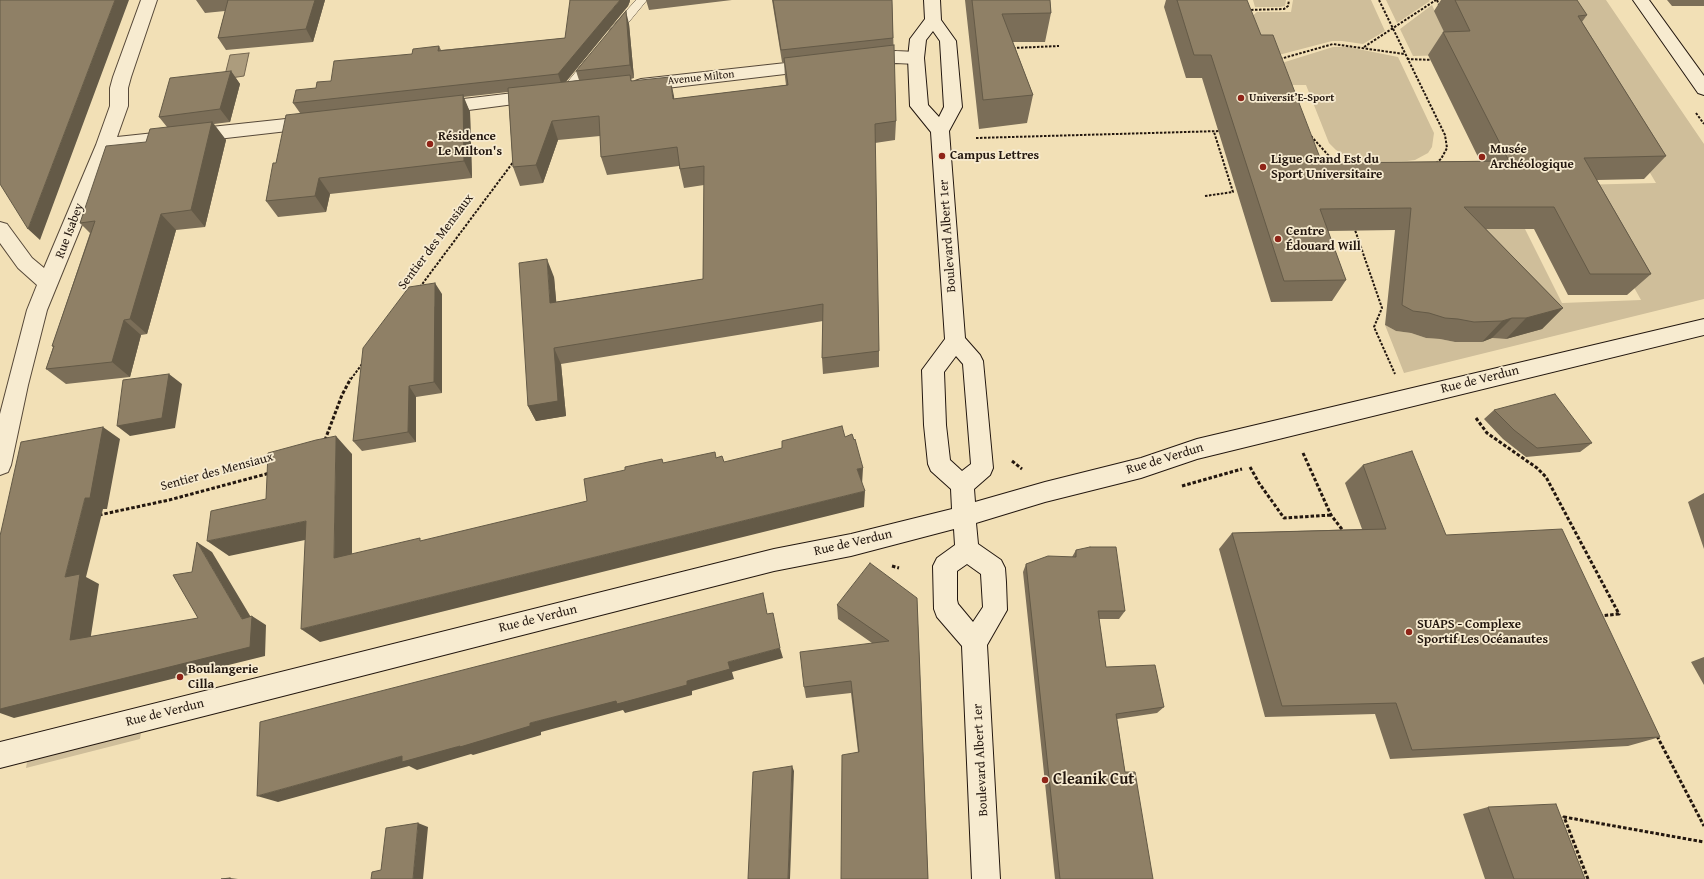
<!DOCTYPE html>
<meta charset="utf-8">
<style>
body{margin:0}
canvas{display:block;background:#f2e0b6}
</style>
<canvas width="1704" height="879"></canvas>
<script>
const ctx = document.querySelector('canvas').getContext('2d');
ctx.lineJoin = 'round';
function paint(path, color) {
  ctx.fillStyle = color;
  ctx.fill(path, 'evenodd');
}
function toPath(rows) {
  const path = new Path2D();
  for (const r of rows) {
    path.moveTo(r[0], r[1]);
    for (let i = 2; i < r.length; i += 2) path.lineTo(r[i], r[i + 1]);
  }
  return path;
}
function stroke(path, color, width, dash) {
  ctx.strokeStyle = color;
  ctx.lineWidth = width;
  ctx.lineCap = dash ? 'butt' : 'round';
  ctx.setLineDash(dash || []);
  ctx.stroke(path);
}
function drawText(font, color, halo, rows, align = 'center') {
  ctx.font = font + ' "Gentium Book Plus",serif';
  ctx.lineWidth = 3.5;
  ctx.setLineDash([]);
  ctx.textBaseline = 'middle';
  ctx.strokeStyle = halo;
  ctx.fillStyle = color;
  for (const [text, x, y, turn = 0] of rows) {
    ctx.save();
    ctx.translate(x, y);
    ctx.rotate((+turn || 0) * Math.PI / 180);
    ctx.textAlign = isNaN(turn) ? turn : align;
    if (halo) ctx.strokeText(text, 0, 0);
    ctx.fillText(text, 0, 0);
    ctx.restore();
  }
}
const green = toPath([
 [1253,0,1286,0,1285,6,1280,7,1255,7],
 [1293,0,1371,0,1385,31,1363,44,1342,41,1332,41,1271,57,1250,18,1257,12,1291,12],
 [1386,0,1429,0,1430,1,1397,23],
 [1491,0,1606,0,1704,144,1704,299,1404,373,1385,325,1396,331,1411,333,1426,338,1440,339,1455,342,1482,342,1492,338,1506,339,1531,332,1538,326,1450,229,1525,229,1562,303,1641,300,1577,185,1656,183,1591,74],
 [1432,5,1455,55,1413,56,1400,29],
 [1333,47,1348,47,1398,57,1434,133,1432,147,1428,153,1415,160,1407,161,1369,162,1351,159,1336,150,1329,143,1306,85,1278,85,1272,66],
 [142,727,140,739,26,768,28,756]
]);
const water = toPath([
 [249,53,244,76,224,79,230,55,249,53]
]);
const pathFar1 = toPath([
 [1379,0,1445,135,1447,148,1441,159,1436,163],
 [1437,0,1440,7],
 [1247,10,1284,9,1288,6,1289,0],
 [1364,47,1436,0],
 [1013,48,1059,46],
 [1280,59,1333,44,1404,54],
 [1407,59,1433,60],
 [1696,113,1704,124],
 [1311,136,1329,156,1341,163],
 [976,138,1221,131],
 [1205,196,1233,192,1214,132],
 [1354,227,1382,308,1374,327,1395,374],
 [420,287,514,161],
 [351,379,362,364]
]);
const path = toPath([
 [1476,418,1487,433,1537,468,1546,477,1619,614,1599,616],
 [325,440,342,395,351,378],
 [1303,453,1331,515,1344,532],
 [1012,461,1022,469],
 [1250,467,1259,483,1284,518,1331,515],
 [1182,486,1242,469],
 [99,515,169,500,270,473],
 [892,566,899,568],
 [1657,736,1704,826],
 [1588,879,1564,817,1704,842]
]);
const lane = toPath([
 [636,0,647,0,619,34,611,34,609,31,611,28,636,0],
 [591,57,595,58,597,61,595,64,569,96,561,96,559,93,561,90,587,58,591,57]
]);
const street = toPath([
 [141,0,157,0,131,77,128,88,128,106,117,137,314,116,320,118,323,122,320,126,314,128,112,151,47,310,28,385,11,465,8,472,0,475,0,414,27,310,37,285,18,268,0,243,0,222,7,224,32,258,44,268,96,145,110,106,110,88,113,77,141,0],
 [896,51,916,52,922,54,924,58,922,62,916,64,896,63,865,66,859,64,857,60,859,56,865,54,896,51],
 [813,60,819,62,821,66,819,70,641,91,635,89,632,85,635,81,641,79,813,60],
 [539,90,545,92,548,96,545,100,438,114,432,112,429,108,432,104,438,102,539,90]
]);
const secondary = toPath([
 [924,0,940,0,941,20,956,41,962,107,949,131,965,338,980,355,983,361,993,468,990,475,974,489,975,502,1045,482,1141,458,1197,439,1704,319,1704,335,1197,459,1141,478,1045,502,976,523,978,544,1001,560,1005,568,1006,582,1007,610,987,645,1000,879,972,879,962,646,937,617,934,609,933,566,937,558,955,545,954,529,851,556,774,571,0,768,0,742,774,549,851,534,952,509,951,489,931,471,928,464,924,425,922,370,945,339,931,132,910,106,908,58,910,39,925,19,924,0],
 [933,31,940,41,944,107,939,117,928,105,924,58,926,40,933,31],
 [956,356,963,364,971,464,962,471,950,460,946,425,944,372,956,356],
 [967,564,981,574,983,607,973,622,958,604,957,600,957,571,967,564],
 [1633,0,1649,0,1704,76,1704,95,1698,93,1633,0]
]);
const wall = toPath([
 [196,0,325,0,313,42,226,50,218,38,225,11,205,13],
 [646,0,732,0,649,10],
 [772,0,892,0,896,121,895,140,875,143,879,351,879,367,823,374,822,358,823,321,561,364,566,416,536,421,528,406,554,277,556,302,703,279,704,185,684,188,679,166,607,175,601,157,600,136,558,140,543,183,520,186,513,167,508,92,463,97,470,112,472,178,330,194,326,212,278,217,266,201,276,163,300,113,293,103,316,88,331,81,439,46,441,50,565,38,630,1,628,6,566,82,579,80,576,71,629,24,634,78,631,79,632,81,674,99,786,85,785,77,784,62,782,62],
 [965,0,1050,0,1051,13,1045,42,1013,42,1033,95,1027,123,979,129],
 [1166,0,1177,0,1261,35,1322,163,1480,161,1428,55,1443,32,1444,32,1434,11,1441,0,1455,0,1587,15,1582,22,1666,156,1644,179,1597,180,1651,274,1627,295,1568,295,1534,229,1486,229,1563,308,1542,329,1506,339,1492,338,1482,342,1455,342,1440,339,1426,338,1411,333,1396,331,1385,325,1395,230,1328,231,1346,280,1332,301,1271,302,1202,78,1186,78,1164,7],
 [1667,0,1704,0,1704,6,1672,6],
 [231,71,240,84,230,122,214,124,226,140,205,227,176,230,147,334,141,335,130,377,66,384,46,369,53,347,52,346,90,233,80,223,167,127,159,117],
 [442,294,442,393,416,397,416,442,362,451,353,441],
 [1494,410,1592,443,1580,452,1526,457,1503,439,1484,419],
 [1363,465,1446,535,1660,737,1628,746,1390,759,1375,714,1265,717,1219,549,1232,533,1362,529,1345,483],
 [1704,493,1704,549,1688,502],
 [1076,550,1125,611,1119,619,1099,619,1106,667,1164,707,1157,713,1117,719,1125,772,1152,879,1055,879,1023,572,1026,564,1072,557],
 [917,598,928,879,858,752,851,693,806,698,804,687,872,643,838,619,837,605],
 [1704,657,1704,685,1691,662],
 [1488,807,1585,879,1485,879,1463,814]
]);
const shadedWall = toPath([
 [115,0,129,0,40,240,28,229],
 [315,0,325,0,313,42,306,29],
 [620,0,630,0,630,1,628,6,562,86,558,74],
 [626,11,629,24,634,78,630,65],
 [231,71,240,84,230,122,220,109],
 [670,77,674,96,676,118,673,99],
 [463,95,470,112,472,178,464,161],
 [552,121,558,140,543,183,536,165],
 [212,122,226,140,205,227,191,210],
 [319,178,330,194,326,212,315,196],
 [161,214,176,230,147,334,130,319],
 [547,259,554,277,558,320,550,303],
 [435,283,442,294,442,393,434,382],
 [1563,308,1542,329,1506,339,1526,318],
 [1512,318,1492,338,1482,342,1502,321],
 [124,320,141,335,130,377,112,362],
 [554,348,561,364,566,416,536,421,528,406],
 [169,374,182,384,175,428,130,436,117,426],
 [409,386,416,397,416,442,408,432],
 [103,427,120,439,107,509,103,509,86,577,99,584,89,648,70,640,65,577],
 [336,436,352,454,352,573,334,558],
 [863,468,862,485,857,469],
 [865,491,864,507,320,642,301,629],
 [306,521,324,536,229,556,207,541],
 [197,542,212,552,252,619,252,616,266,625,265,656,14,718,0,713,0,709,242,619],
 [780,648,783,658,732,672,734,679,692,691,692,695,625,713,623,710,541,732,541,735,473,755,471,754,417,770,409,766,278,802,257,796,402,756,460,746,530,723,687,681,728,662],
 [792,766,794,771,790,879,788,879],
 [418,823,428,827,423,879,413,879],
 [230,878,238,879,230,879]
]);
const building = toPath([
 [0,0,115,0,28,229,0,184,0,0],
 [228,0,315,0,306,29,218,38,228,0],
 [570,0,620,0,558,74,293,103,296,90,316,88,317,82,331,81,334,61,412,54,413,49,439,46,438,51,565,38,570,0],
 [773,0,892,0,893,38,781,50,773,0],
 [972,0,1050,0,1051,13,1002,14,1033,95,983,100,972,0],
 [1177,0,1247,0,1261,35,1273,35,1322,163,1509,161,1443,32,1470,31,1455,0,1577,0,1587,15,1578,16,1666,156,1584,158,1651,274,1590,274,1554,207,1464,207,1563,308,1526,318,1512,318,1502,321,1474,322,1458,319,1445,318,1429,313,1413,311,1402,305,1411,208,1320,209,1346,280,1284,281,1211,55,1194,55,1177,0],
 [626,11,630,65,576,71,626,11],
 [894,45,896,121,875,124,879,351,822,358,823,304,554,348,558,401,528,406,519,263,547,259,550,303,703,279,704,166,680,169,677,147,601,157,599,116,552,121,536,165,513,167,508,88,630,75,631,81,670,77,673,99,788,85,784,58,894,45],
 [231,71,220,109,159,117,170,78,231,71],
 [463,95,464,161,319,178,315,196,266,201,273,163,276,163,286,115,463,95],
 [212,122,191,210,161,214,130,319,124,320,112,362,46,369,54,346,52,346,95,221,80,223,106,146,146,142,150,129,212,122],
 [435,283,434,382,409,386,408,432,353,441,363,348,409,287,435,283],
 [169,374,162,418,117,426,123,380,169,374],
 [1555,394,1592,443,1537,448,1514,430,1494,410,1555,394],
 [842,426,845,437,852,434,854,440,855,439,863,468,857,469,865,491,301,629,306,521,207,541,211,511,266,499,268,453,316,440,336,436,334,558,420,538,420,541,587,501,584,479,625,470,625,467,662,459,663,463,715,452,716,458,722,456,724,462,782,448,782,441,842,426],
 [103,427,90,498,85,498,65,577,80,574,70,640,198,618,173,575,192,572,197,542,242,619,252,616,250,647,0,709,0,536,21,442,103,427],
 [1412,451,1446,535,1562,529,1660,737,1412,750,1396,703,1282,706,1232,533,1386,529,1363,465,1412,451],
 [1090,547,1116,547,1125,611,1098,611,1106,667,1155,665,1164,707,1116,714,1125,772,1135,772,1153,879,1060,879,1026,564,1048,556,1076,557,1076,550,1090,547],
 [870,563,917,598,928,879,841,879,842,755,859,752,851,681,804,687,800,652,889,641,837,605,870,563],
 [763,593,767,614,773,613,780,648,728,662,730,669,687,681,687,685,617,704,616,701,530,723,530,726,460,747,460,746,402,762,402,756,257,796,260,722,763,593],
 [792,766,788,879,748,879,753,772,792,766],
 [1556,804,1585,879,1514,879,1488,807,1556,804],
 [418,823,413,879,371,879,372,872,381,870,386,828,418,823],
 [230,878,230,879,221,879,230,878]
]);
const markers = [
 [1241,98,4,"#8f2418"],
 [430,144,4,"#8f2418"],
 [942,156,4,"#8f2418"],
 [1482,157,4,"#8f2418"],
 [1263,167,4,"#8f2418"],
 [1278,239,4,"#8f2418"],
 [1409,632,4,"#8f2418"],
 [180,677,4,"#8f2418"],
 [1045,780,4,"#8f2418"]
];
const farStreetnames = [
 ["Avenue Milton",701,78,-6]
];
const farPoinames = [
 ["Universit’E-Sport",1249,98]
];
const poiNames = [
 ["Résidence",438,137],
 ["Le Milton's",438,152],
 ["Musée",1490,150],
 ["Archéologique",1490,165],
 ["Campus Lettres",950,156],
 ["Ligue Grand Est du",1271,160],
 ["Sport Universitaire",1271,175],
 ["Centre",1286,232],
 ["Édouard Will",1286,247],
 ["SUAPS - Complexe",1417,625],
 ["Sportif Les Océanautes",1417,640],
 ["Boulangerie",188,670],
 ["Cilla",188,685]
];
const streetNames = [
 ["Rue Isabey",70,231,-69],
 ["Boulevard Albert 1er",948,236,-94],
 ["Sentier des Mensiaux",436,242,-53],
 ["Rue de Verdun",1480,380,-14],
 ["Rue de Verdun",1165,459,-17],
 ["Sentier des Mensiaux",217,472,-15],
 ["Rue de Verdun",853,543,-13],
 ["Rue de Verdun",538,619,-14],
 ["Rue de Verdun",165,713,-14],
 ["Boulevard Albert 1er",981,760,-93]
];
const nearPoinames = [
 ["Cleanik Cut",1053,780]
];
paint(green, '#cfbe9a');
paint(water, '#ac9c7d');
stroke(water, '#756751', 1);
stroke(lane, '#574939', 1);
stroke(street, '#574939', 2);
stroke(secondary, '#23170f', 2);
stroke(pathFar1, '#23170f', 2, [2.5, 1.5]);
stroke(path, '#23170f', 3, [3.5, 2]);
paint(lane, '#f7ebd0');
paint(street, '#f7ebd0');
paint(secondary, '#f7ebd0');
paint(wall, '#7b6e58');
paint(shadedWall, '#645a47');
paint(building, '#8f8066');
stroke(building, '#645a47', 1);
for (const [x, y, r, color] of markers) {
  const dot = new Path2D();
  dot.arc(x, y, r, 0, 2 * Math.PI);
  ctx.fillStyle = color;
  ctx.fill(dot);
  stroke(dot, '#f7ebd0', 1.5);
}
drawText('11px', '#23170f', '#f7ebd0', farStreetnames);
drawText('bold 11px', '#23170f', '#f7ebd0', farPoinames, 'left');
drawText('bold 13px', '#23170f', '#f7ebd0', poiNames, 'left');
drawText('13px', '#23170f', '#f7ebd0', streetNames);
drawText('bold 16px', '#23170f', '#f7ebd0', nearPoinames, 'left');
</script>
